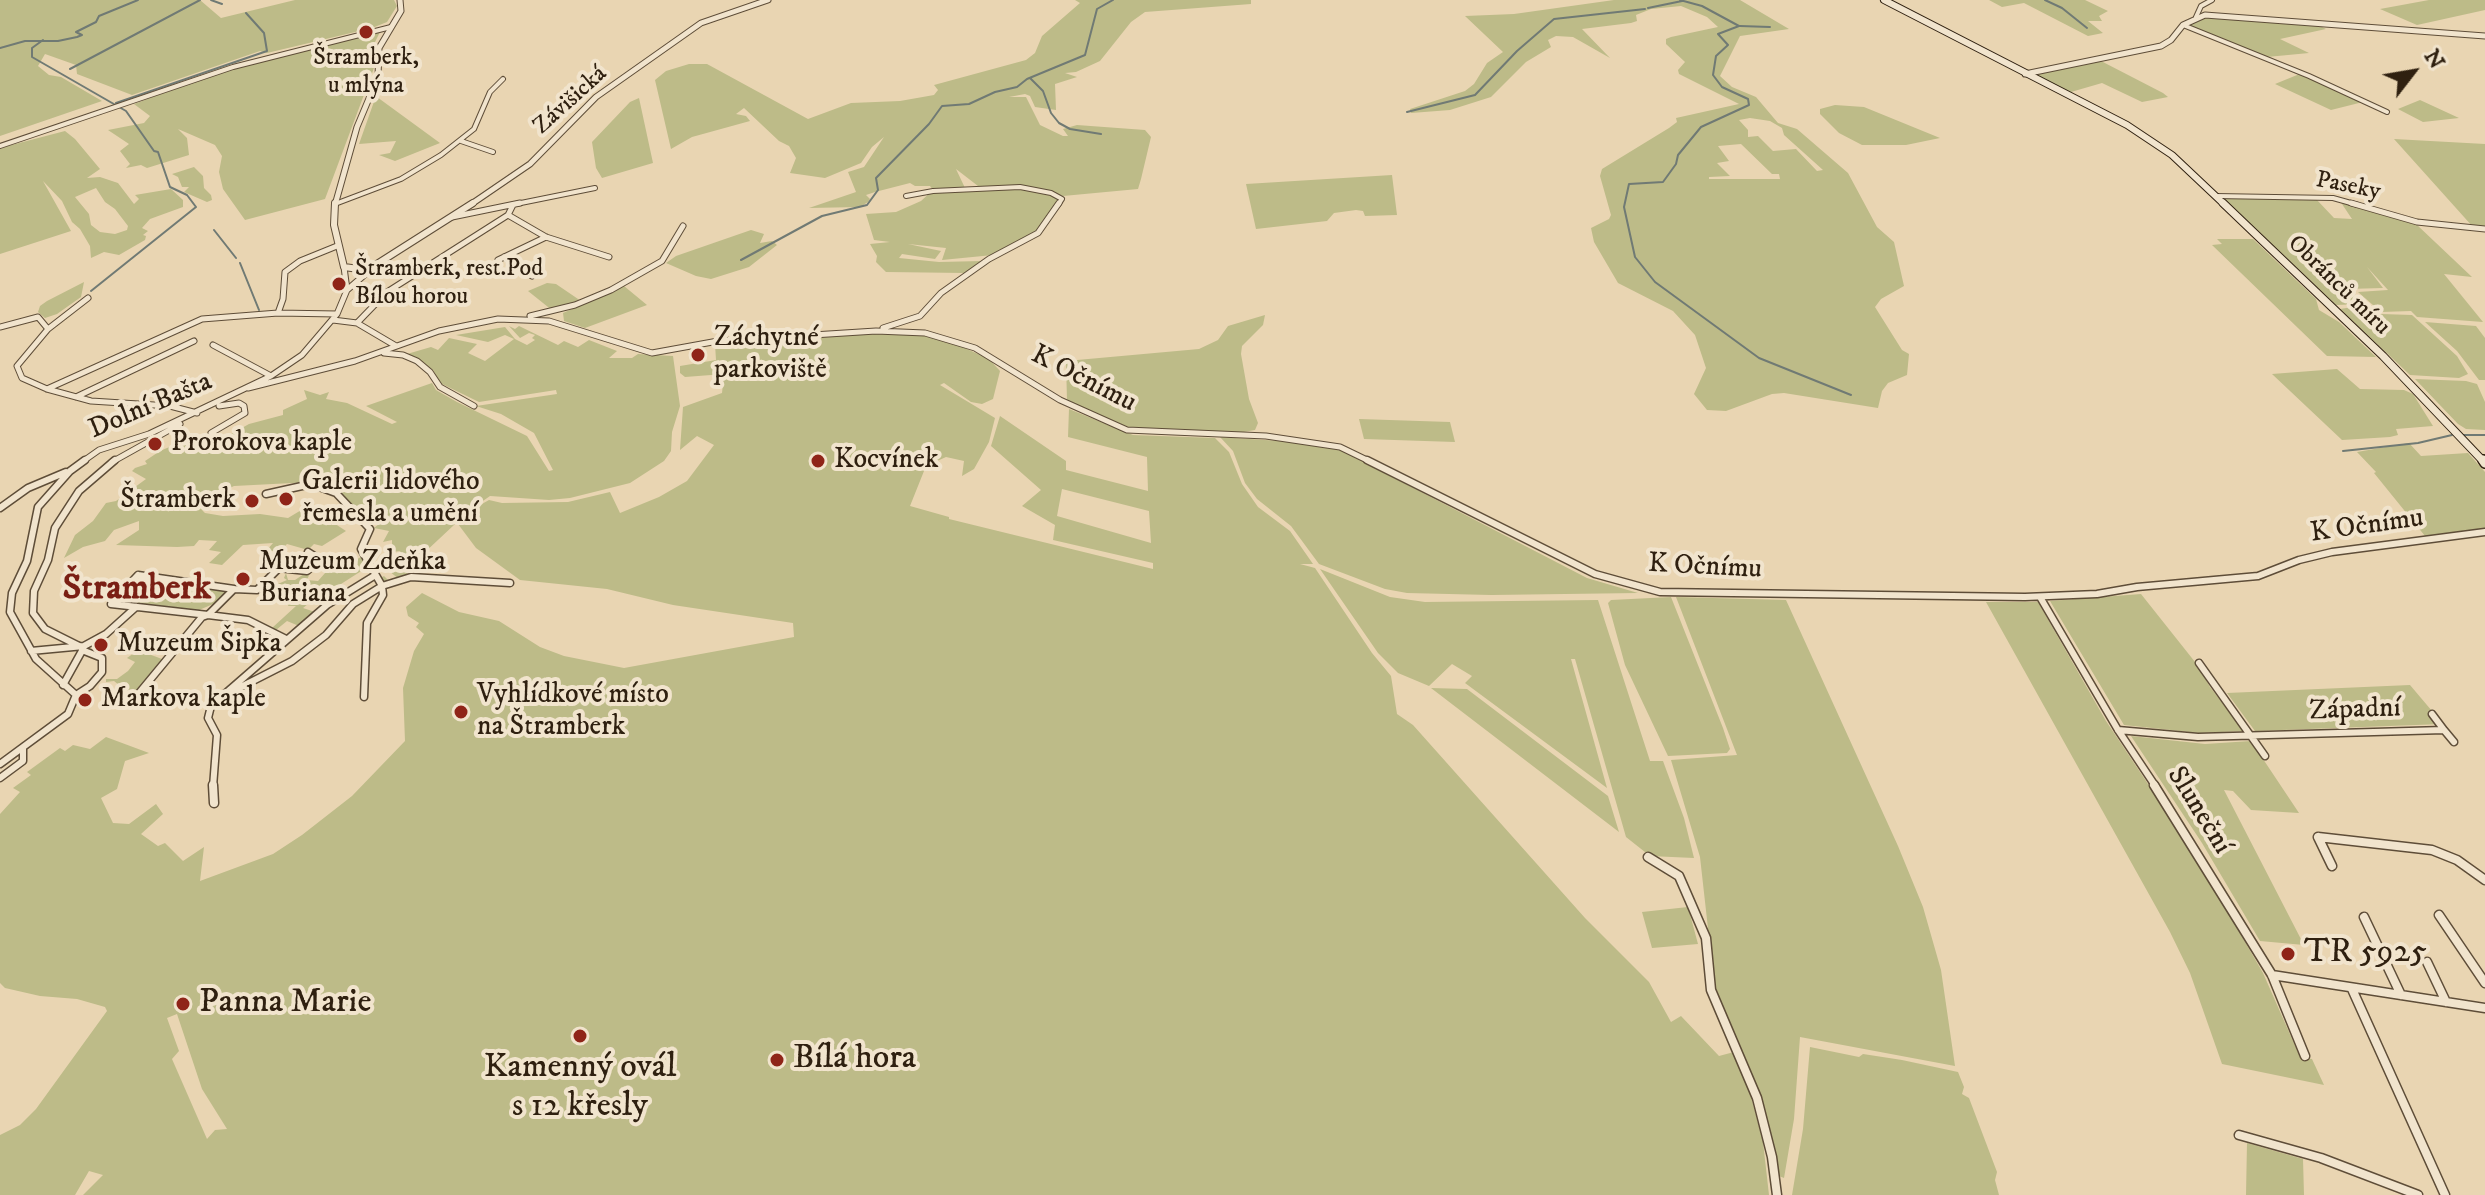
<!DOCTYPE html>
<meta charset="utf-8">
<style>
body{margin:0}
#map{position:relative;width:2485px;height:1195px;overflow:hidden;background:#e9d5b2;font-family:"IM FELL DW Pica",serif}
canvas{display:block}
.north{position:absolute;left:2373px;top:32px;width:80px;height:80px;-webkit-text-stroke:6px #f1e4cd;paint-order:stroke;rotate:59deg;font-size:22px;font-weight:700;line-height:32px;text-align:center;color:#2f2010}
.north::after{content:'';display:block;margin:auto;width:28px;height:36px;background:#2f2010;clip-path:polygon(50% 0,100% 100%,50% 72%,0 100%)}
</style>
<div id="map">
<canvas width="2485" height="1195"></canvas>
<div class="north">N</div>
</div>
<script>
const ctx = document.querySelector('canvas').getContext('2d');
ctx.lineJoin = 'round';
function paint(path, color) {
  ctx.fillStyle = color;
  ctx.fill(path, 'evenodd');
}
function toPath(rows) {
  const path = new Path2D();
  for (const r of rows) {
    path.moveTo(r[0], r[1]);
    for (let i = 2; i < r.length; i += 2) path.lineTo(r[i], r[i + 1]);
  }
  return path;
}
function stroke(path, color, width, dash) {
  ctx.strokeStyle = color;
  ctx.lineWidth = width;
  ctx.lineCap = dash ? 'butt' : 'round';
  ctx.setLineDash(dash || []);
  ctx.stroke(path);
}
function drawText(font, color, halo, rows, align = 'center') {
  ctx.font = font + ' "IM FELL DW Pica",serif';
  ctx.lineWidth = 8;
  ctx.setLineDash([]);
  ctx.textBaseline = 'middle';
  ctx.strokeStyle = halo;
  ctx.fillStyle = color;
  for (const [text, x, y, turn = 0] of rows) {
    ctx.save();
    ctx.translate(x, y);
    ctx.rotate((+turn || 0) * Math.PI / 180);
    ctx.textAlign = isNaN(turn) ? turn : align;
    if (halo) ctx.strokeText(text, 0, 0);
    ctx.fillText(text, 0, 0);
    ctx.restore();
  }
}
const green = toPath([
 [0,0,200,0,221,18,295,0,394,0,397,6,387,22,372,28,267,53,260,51,132,95,77,74,76,65,45,54,38,66,49,75,61,77,102,101,0,136],
 [1075,0,1251,0,1251,4,1145,12,1131,22,1100,61,1076,72,1065,73,1077,77,1055,84,1056,110,1035,107,1030,96,1025,94,1009,97,1026,97,1040,125,1063,136,1068,136,1063,129,1077,125,1145,130,1151,137,1141,179,1138,189,1063,196,1038,189,978,186,956,169,965,188,1030,190,1052,195,1058,200,1042,228,993,255,942,260,946,248,908,244,941,251,935,259,902,254,899,258,939,262,982,261,965,273,886,272,876,262,877,256,870,244,890,242,874,240,866,214,896,212,921,201,933,190,930,186,915,186,910,183,875,192,866,195,870,199,868,202,860,207,809,208,856,192,848,172,864,167,884,137,872,147,861,163,825,178,790,173,796,158,789,146,779,141,744,108,736,114,746,116,750,121,692,137,671,149,655,80,666,71,689,64,707,64,808,119,851,103,900,101,934,95,938,90,934,85,1026,60,1035,53,1042,36,1080,3],
 [1614,0,1740,0,1789,29,1740,36,1720,76,1732,87,1756,97,1778,123,1797,129,1848,173,1877,227,1894,242,1904,286,1881,299,1875,307,1902,350,1909,354,1907,375,1888,383,1882,391,1878,408,1784,393,1772,394,1726,411,1707,410,1694,394,1706,368,1695,335,1673,311,1618,283,1594,242,1591,228,1609,219,1611,215,1600,176,1602,169,1669,128,1677,122,1676,118,1739,104,1679,74,1678,70,1685,62,1666,44,1666,39,1671,37,1718,27,1707,17,1681,6,1651,9,1636,15,1637,21,1631,23,1582,29,1610,58,1573,37,1556,36,1548,40,1551,47,1526,62,1491,97,1450,110,1411,113,1410,109,1465,91,1474,84,1487,63,1503,52,1465,16,1514,14],
 [1750,118,1770,121,1782,128,1784,135,1823,170,1817,171,1796,149,1773,151,1758,136,1748,137,1748,130,1739,120],
 [1741,144,1772,174,1779,174,1780,179,1709,179,1709,177,1730,176,1717,163,1729,161,1718,146],
 [1989,0,2085,0,2108,11,2099,16,2102,21,2088,21,2103,33,2088,36,2024,3,2002,7],
 [2429,0,2485,0,2485,10,2417,25,2380,9],
 [2203,17,2320,26,2326,29,2280,39,2309,53,2267,57,2187,26],
 [380,32,371,50,374,68,325,199,245,220,223,189,219,172,222,156,215,145,178,129,187,138,189,155,147,168,141,165,126,168,130,164,120,151,129,144,108,130,144,123,150,116,134,104,158,95,230,70],
 [2101,61,2163,93,2168,97,2142,102,2102,83,2071,92,2039,78,2038,74],
 [2302,73,2363,102,2331,110,2275,84],
 [376,96,377,97,440,143,395,161,379,155,390,153,396,141,359,144],
 [639,98,653,163,602,178,596,168,592,142,630,102],
 [2420,100,2459,118,2423,122,2398,109],
 [1835,105,1864,107,1940,138,1906,145,1862,145,1839,133,1820,114,1820,109],
 [65,131,75,139,100,169,87,178,100,177,118,183,134,204,139,199,135,195,171,189,183,200,183,207,150,219,142,228,148,231,143,235,146,236,145,240,119,255,104,252,91,258,90,246,80,229,72,222,62,201,43,181,71,231,0,254,0,148],
 [96,188,105,202,115,209,128,226,127,230,115,234,100,232,91,225,89,214,75,197],
 [2394,139,2485,144,2485,228,2473,227],
 [194,167,203,176,204,188,211,195,212,200,207,202,184,192,189,187,182,187,178,177,172,174],
 [1392,175,1397,215,1365,216,1363,211,1356,210,1334,213,1327,221,1256,229,1246,184],
 [2224,198,2317,200,2334,218,2352,219,2340,201,2416,224,2472,277,2444,274,2483,322,2417,317,2411,311,2381,312,2358,292,2388,290,2367,267,2383,288,2347,289,2361,304,2336,305],
 [751,230,764,234,760,243,772,241,777,245,749,267,711,279,696,276,666,263,676,256],
 [2217,239,2253,239,2316,299,2319,310,2339,322,2376,357,2327,356,2212,245,2222,244],
 [84,282,81,297,57,314,45,318,38,312,40,306,47,301],
 [547,283,556,284,581,301,553,311,528,291],
 [624,286,647,305,585,328,564,321,563,313],
 [2359,306,2381,314,2412,315,2457,356,2468,374,2459,378,2410,375,2340,309],
 [1265,315,1263,325,1242,346,1241,354,1249,399,1258,423,1255,430,1238,433,1185,430,1147,431,1133,429,1067,401,1066,361,1199,349,1218,340,1228,326],
 [2425,322,2476,326,2485,338,2485,380,2479,380,2457,351],
 [509,326,515,329,519,326,558,345,564,341,578,347,589,340,617,351,609,358,632,358,638,354,673,356,680,406,672,432,671,451,664,461,630,483,570,498,549,500,490,496,470,510,423,554,403,579,400,580,383,566,374,570,380,578,384,576,392,584,382,586,371,571,395,560,396,554,401,551,392,552,392,540,383,542,389,531,374,528,384,520,372,514,361,517,337,491,312,482,234,486,209,498,202,510,205,513,223,516,260,514,288,518,308,506,346,531,322,546,314,544,308,550,287,544,279,552,267,550,273,543,243,545,222,565,209,563,221,552,209,550,217,541,199,540,194,546,177,547,116,545,139,530,139,521,114,530,105,541,83,547,64,558,75,535,93,521,106,503,116,501,146,479,132,471,135,468,147,464,145,461,160,451,195,436,204,445,215,443,249,424,283,415,283,410,307,399,304,390,320,395,329,392,326,399,347,403,392,424,397,422,366,406,432,383,436,390,457,402,527,436,549,471,553,470,534,433,501,414,476,406,557,394,556,390,479,402,440,383,433,370,407,354,431,347,438,350,449,338,477,344,468,353,485,361,514,339,505,335,488,342,456,335,505,327,515,339,527,345,535,340,532,338,535,335,529,333,520,338],
 [874,334,924,335,956,344,989,359,1000,371,993,399,982,404,971,402,944,383,940,385,995,418,989,442,974,469,962,476,964,461,946,457,926,466,910,506,949,517,949,519,1153,569,1153,563,1053,540,1055,525,1022,506,1041,490,991,446,1000,416,1066,461,1066,470,1148,491,1147,457,1068,437,1069,409,1133,435,1215,438,1229,452,1242,484,1258,507,1290,531,1313,564,1300,564,1315,568,1372,653,1391,676,1397,714,1413,725,1585,918,1649,982,1671,1022,1681,1016,1719,1056,1734,1052,1750,1093,1763,1142,1769,1195,83,1195,103,1175,89,1171,75,1195,0,1195,0,1135,20,1125,36,1109,107,1011,105,1007,77,999,40,996,5,988,0,983,0,814,20,792,13,788,31,775,27,772,60,748,65,751,73,745,90,749,106,737,149,753,125,761,117,789,101,798,113,823,129,824,156,804,163,814,141,834,158,846,165,843,183,861,204,847,200,881,273,854,302,835,352,796,405,741,403,688,414,651,424,634,416,627,419,623,408,616,406,607,422,593,459,612,499,621,540,647,564,656,624,668,794,637,793,623,673,605,607,589,520,580,476,548,458,524,473,509,489,500,502,503,568,502,610,492,620,513,659,497,687,481,714,445,697,436,680,450,683,407,722,393,724,374,685,377,680,373,680,366,716,360,715,344,726,342],
 [1062,489,1149,511,1151,543,1057,516],
 [177,1014,202,1089,227,1129,215,1130,207,1139,172,1059,179,1051,167,1018],
 [2337,369,2360,389,2404,390,2413,394,2433,426,2396,429,2398,435,2390,437,2342,440,2272,374],
 [2415,379,2466,381,2477,384,2485,402,2485,430,2466,429,2458,424],
 [1359,419,1450,422,1455,442,1364,439],
 [1220,437,1295,442,1340,450,1587,578,1638,593,1491,595,1407,593,1385,589,1319,564,1291,526,1257,499,1245,483,1233,451],
 [2409,443,2421,456,2468,453,2485,472,2485,528,2425,536,2374,473,2376,472,2357,452],
 [345,557,352,562,361,557,366,568,341,584,338,588,344,591,340,594,327,589,303,608,315,612,299,626,287,621,276,630,272,628,296,606,288,606,292,595,264,590,287,580,284,578,286,573,288,580,295,580,307,572,310,573,307,580,318,581,333,564],
 [1320,569,1390,597,1425,602,1598,600,1650,761,1663,761,1684,818,1694,858,1650,856,1626,837,1575,659,1571,659,1607,788,1465,683,1472,676,1452,664,1429,686,1398,673,1378,653],
 [159,582,225,591,226,594,218,602,199,610,137,603],
 [2141,594,2199,667,2210,687,2244,731,2199,733,2124,725,2050,601],
 [1671,597,1723,728,1730,749,1727,753,1668,756,1625,665,1608,603,1611,600],
 [1676,597,1786,600,1898,846,1923,907,1941,970,1955,1066,1800,1037,1794,1119,1784,1178,1779,1176,1771,1138,1751,1071,1715,991,1700,857,1671,760,1737,755],
 [1986,602,2038,602,2106,721,2180,832,2237,928,2263,973,2300,1057,2312,1059,2324,1085,2222,1064,2190,973,2170,932],
 [138,650,162,659,134,693,117,697,119,685,114,681,106,682,106,679,117,679,128,671,135,662,127,658],
 [2410,685,2443,724,2255,731,2227,693],
 [1431,688,1467,689,1608,796,1619,832],
 [2131,736,2205,744,2251,741,2299,813,2251,810,2233,791,2224,790,2304,945,2260,941,2202,843],
 [1688,907,1698,944,1652,948,1642,912],
 [1810,1047,1859,1057,1863,1054,1902,1060,1958,1072,1964,1087,1962,1094,1969,1098,1997,1172,1995,1180,1999,1195,1792,1195,1803,1129],
 [2247,1143,2303,1159,2304,1195,2246,1195]
]);
const stream = toPath([
 [211,0,222,4],
 [1680,0,1702,6,1739,26,1718,34,1728,45,1716,56,1713,75,1722,87,1748,99,1749,105,1701,127,1678,155,1676,164,1663,182,1629,184,1624,207,1635,257,1655,282,1759,358,1851,395],
 [2045,0,2062,8,2087,28],
 [1648,8,1682,1],
 [1740,26,1770,27],
 [43,40,32,48,32,57,126,111,154,151,158,152,170,187,187,195,196,207,91,291],
 [0,48,25,41,58,41,77,37,82,35,76,32,96,22,99,16,138,0],
 [70,69,200,0],
 [1030,78,1043,91,1051,113,1059,123,1070,129,1101,134],
 [116,103,267,51,264,33,246,13],
 [1407,112,1475,95,1517,51,1554,19,1645,9],
 [214,230,236,258],
 [741,260,822,216,867,205,878,190,876,178,929,124,942,106,969,104,995,92,1017,87,1027,79,1085,55,1097,9,1113,0],
 [240,263,259,310],
 [2463,435,2485,435],
 [2343,451,2418,443,2452,435]
]);
const minorFar3 = toPath([
 [2196,17,2201,6,2212,0],
 [2183,25,2309,76,2387,112],
 [461,141,493,152],
 [0,146,233,67,391,27],
 [906,196,933,191,1020,187,1051,193,1062,199,1058,205],
 [2216,196,2333,198,2358,205],
 [335,204,401,179,441,155,474,129,490,92,503,79],
 [511,205,595,188]
]);
const minorFar2 = toPath([
 [2351,203,2417,222,2485,229],
 [508,215,546,237,609,257],
 [452,217,520,203],
 [504,257,532,276],
 [498,260,546,237],
 [344,267,347,290],
 [88,298,48,329,17,366,22,378,47,389,91,401,170,406,197,413],
 [278,313,283,299,285,272,300,261,337,246],
 [530,316,575,305,611,290,662,261,683,226],
 [333,320,357,323,396,346],
 [357,323,387,292,508,215,513,205],
 [0,327,38,317,48,329],
 [883,328,920,316,941,293,989,259,1038,233,1059,203],
 [213,345,271,376],
 [384,353,403,355,417,361,430,372,440,387,474,406],
 [248,388,355,361,439,331,498,319,549,321,652,353,718,341,876,331,925,333,975,348,1060,400,1127,430,1266,436,1340,447,1371,462],
 [47,389,202,319,278,313,337,314],
 [76,397,194,341],
 [211,433,245,413,244,406,239,403,219,406],
 [82,462,99,450,149,434,271,376,302,355,337,314,347,290,377,264],
 [112,462,180,424]
]);
const minorFar1 = toPath([
 [1367,460,1595,574,1660,592,2025,597,2097,594,2137,587,2258,576,2299,560,2332,552,2485,532],
 [266,494,311,484,336,493,370,529,361,549,382,586,411,577,510,583],
 [0,508,28,488,66,472],
 [138,575,234,589,208,615,111,604,138,575],
 [234,589,257,590,279,568,307,571,317,562,316,557,308,552],
 [2040,597,2118,730,2156,787],
 [208,615,248,620,286,639],
 [79,646,45,629,33,613,34,591,48,560,55,528,79,491,115,460],
 [31,651,84,646,106,634,136,607],
 [2199,663,2265,756],
 [63,685,83,649],
 [237,689,292,661,326,635,353,604,382,586],
 [76,695,36,659,10,612,12,593,27,561,38,507,70,471,85,460],
 [76,695,90,686,102,672,102,658,82,650],
 [364,697,367,623,383,595,382,586],
 [130,704,202,617,208,615],
 [2432,714,2444,730],
 [2118,730,2198,737,2444,730,2454,742],
 [0,764,68,714,76,695],
 [0,778,23,761,23,749],
 [213,787,217,735,208,718,211,706,327,605,374,576]
]);
const minor = toPath([
 [213,785,214,803],
 [2154,785,2272,975,2305,1056],
 [2318,837,2432,850,2457,860,2485,880],
 [2318,837,2332,866],
 [1648,857,1679,876,1706,938,1711,990,1757,1098,1772,1157,1777,1195],
 [2439,915,2485,983],
 [2364,917,2401,995],
 [2427,962,2446,1002],
 [2272,975,2485,1008],
 [2352,989,2445,1195],
 [2239,1135,2321,1158,2418,1195]
]);
const tertiaryFar1 = toPath([
 [2025,74,2161,46,2171,40,2183,25,2205,15,2485,36],
 [335,205,357,127,378,77,379,48,401,11,400,0],
 [470,205,530,164,596,97,701,23,768,0]
]);
const tertiary = toPath([
 [335,203,334,225,344,267,359,269,377,264,473,203]
]);
const secondaryFar2 = toPath([
 [1884,0,2127,125,2172,155,2225,205]
]);
const secondaryFar1 = toPath([
 [2223,203,2383,356,2484,462]
]);
const secondary = toPath([
 [2483,460,2485,463]
]);
const markers = [
 [366,32,8,"#8f2418"],
 [339,284,8,"#8f2418"],
 [698,355,8,"#8f2418"],
 [155,444,8,"#8f2418"],
 [818,461,8,"#8f2418"],
 [286,499,8,"#8f2418"],
 [252,501,8,"#8f2418"],
 [243,579,8,"#8f2418"],
 [101,645,8,"#8f2418"],
 [85,700,8,"#8f2418"],
 [461,712,8,"#8f2418"],
 [2288,954,8,"#8f2418"],
 [183,1004,8,"#8f2418"],
 [580,1036,8,"#8f2418"],
 [777,1060,8,"#8f2418"]
];
const farPoinames = [
 ["Štramberk,",366,59],
 ["u mlýna",366,87],
 ["Štramberk, rest.Pod",355,270,"left"],
 ["Bílou horou",355,298,"left"]
];
const farStreetnames = [
 ["Závišická",571,101,-42],
 ["Paseky",2348,187,11],
 ["Obránců míru",2338,286,44]
];
const poiNames = [
 ["Záchytné",714,339],
 ["parkoviště",714,371],
 ["Prorokova kaple",171,444],
 ["Kocvínek",834,461],
 ["Galerii lidového",302,483],
 ["řemesla a umění",302,515],
 ["Štramberk",236,501,"right"],
 ["Muzeum Zdeňka",259,563],
 ["Buriana",259,595],
 ["Muzeum Šipka",117,645],
 ["Vyhlídkové místo",477,696],
 ["na Štramberk",477,728],
 ["Markova kaple",101,700]
];
const streetNames = [
 ["K Očnímu",1083,380,27],
 ["Dolní Bašta",151,407,-23],
 ["K Očnímu",2367,527,-8],
 ["K Očnímu",1705,568,3],
 ["Západní",2355,711,-2],
 ["Sluneční",2198,811,58]
];
const nearPoinames = [
 ["TR 5925",2304,954],
 ["Panna Marie",199,1004],
 ["Bílá hora",793,1060],
 ["Kamenný ovál",580,1069,"center"],
 ["s 12 křesly",580,1108,"center"]
];
const districtNames = [
 ["Štramberk",137,591]
];
paint(green, '#bdbb88');
stroke(stream, '#707a74', 2);
stroke(minorFar3, '#5e4d38', 6);
stroke(minorFar2, '#5e4d38', 7);
stroke(minorFar1, '#5e4d38', 9);
stroke(minor, '#5e4d38', 11);
stroke(tertiaryFar1, '#5e4d38', 7);
stroke(tertiary, '#5e4d38', 8);
stroke(secondaryFar2, '#2f2010', 8);
stroke(secondaryFar1, '#2f2010', 9);
stroke(secondary, '#2f2010', 12);
stroke(minorFar3, '#f1e4cd', 4);
stroke(minorFar2, '#f1e4cd', 5);
stroke(minorFar1, '#f1e4cd', 6);
stroke(minor, '#f1e4cd', 8);
stroke(tertiaryFar1, '#f1e4cd', 5);
stroke(tertiary, '#f1e4cd', 6);
stroke(secondaryFar2, '#f1e4cd', 6);
stroke(secondaryFar1, '#f1e4cd', 7);
stroke(secondary, '#f1e4cd', 9);
for (const [x, y, r, color] of markers) {
  const dot = new Path2D();
  dot.arc(x, y, r, 0, 2 * Math.PI);
  ctx.fillStyle = color;
  ctx.fill(dot);
  stroke(dot, '#f1e4cd', 3);
}
drawText('24px', '#2f2010', '#f1e4cd', farPoinames);
drawText('24px', '#2f2010', '#f1e4cd', farStreetnames);
drawText('28px', '#2f2010', '#f1e4cd', poiNames, 'left');
drawText('28px', '#2f2010', '#f1e4cd', streetNames);
drawText('34px', '#2f2010', '#f1e4cd', nearPoinames, 'left');
drawText('bold 36px', '#7a1f14', '#f1e4cd', districtNames);
</script>
